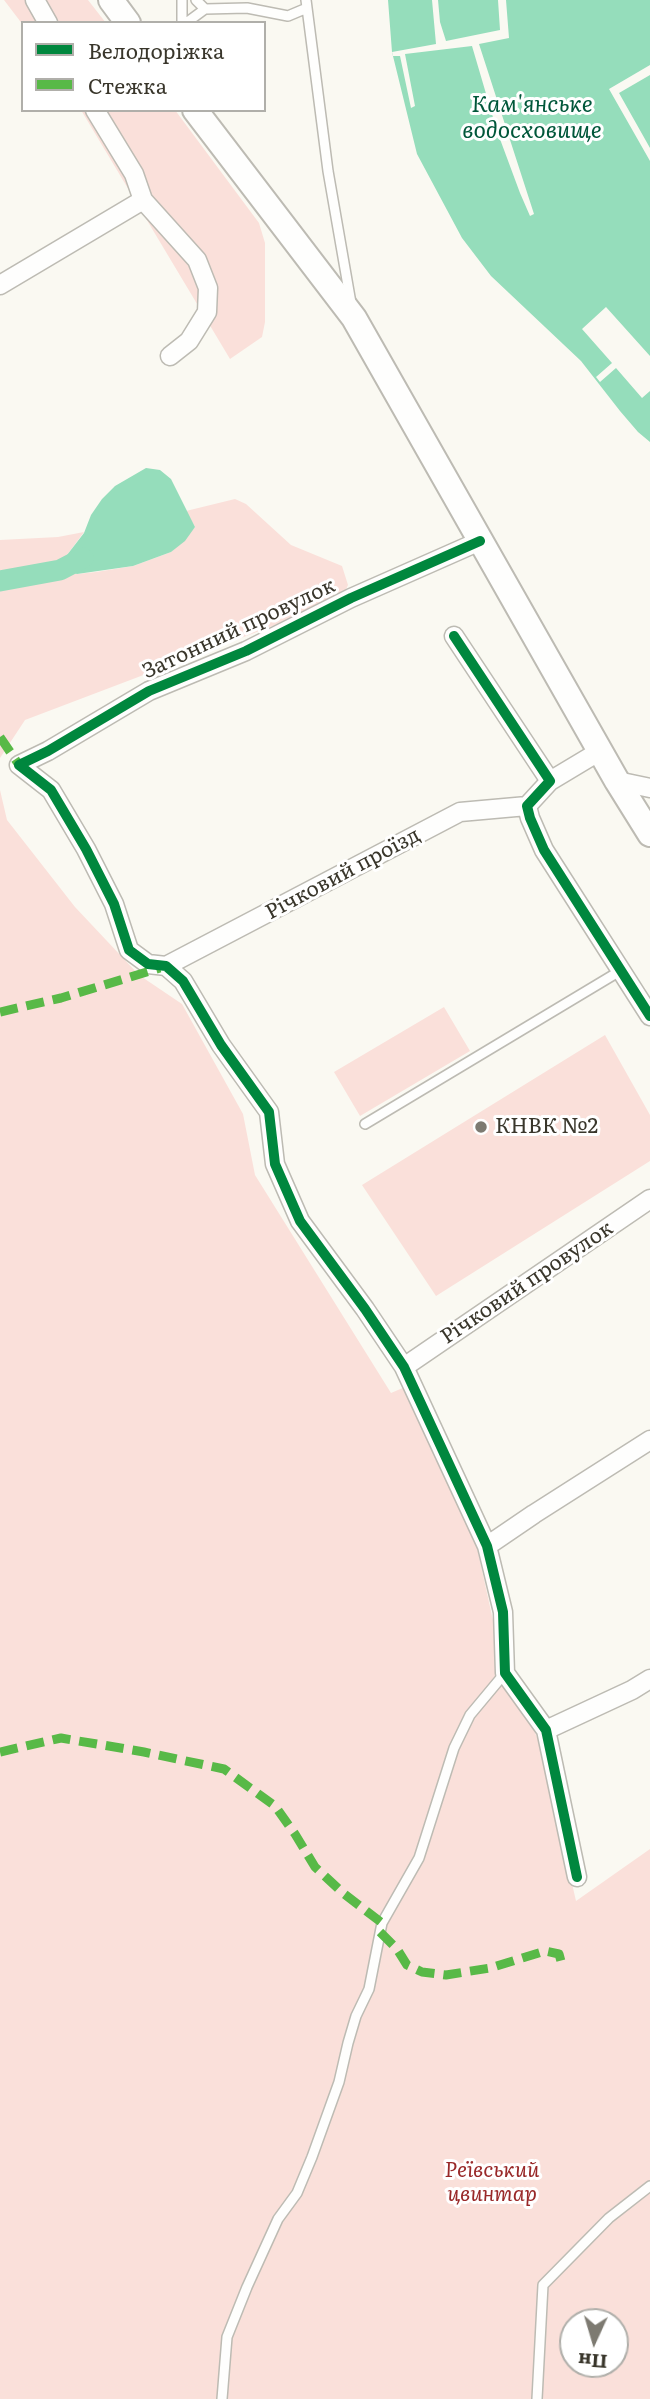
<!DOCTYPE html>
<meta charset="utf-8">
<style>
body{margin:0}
#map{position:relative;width:650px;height:2399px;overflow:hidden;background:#faf9f2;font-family:Literata,serif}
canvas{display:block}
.legend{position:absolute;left:21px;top:21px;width:245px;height:91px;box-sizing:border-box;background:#fff;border:2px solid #b0afaa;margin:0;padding:9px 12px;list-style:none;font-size:21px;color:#39362b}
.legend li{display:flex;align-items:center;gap:14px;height:35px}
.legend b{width:35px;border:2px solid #b0afaa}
.north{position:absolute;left:559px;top:2308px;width:70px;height:70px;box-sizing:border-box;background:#fff;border:2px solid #b0afaa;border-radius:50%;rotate:184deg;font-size:19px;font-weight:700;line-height:28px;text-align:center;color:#39362b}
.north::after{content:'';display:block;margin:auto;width:24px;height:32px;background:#7d7a71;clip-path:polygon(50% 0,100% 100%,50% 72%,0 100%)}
</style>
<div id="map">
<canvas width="650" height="2399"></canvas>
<ul class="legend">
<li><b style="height:9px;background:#00873e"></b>Велодоріжка</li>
<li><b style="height:9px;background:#58b947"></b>Стежка</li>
</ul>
<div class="north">Пн</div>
</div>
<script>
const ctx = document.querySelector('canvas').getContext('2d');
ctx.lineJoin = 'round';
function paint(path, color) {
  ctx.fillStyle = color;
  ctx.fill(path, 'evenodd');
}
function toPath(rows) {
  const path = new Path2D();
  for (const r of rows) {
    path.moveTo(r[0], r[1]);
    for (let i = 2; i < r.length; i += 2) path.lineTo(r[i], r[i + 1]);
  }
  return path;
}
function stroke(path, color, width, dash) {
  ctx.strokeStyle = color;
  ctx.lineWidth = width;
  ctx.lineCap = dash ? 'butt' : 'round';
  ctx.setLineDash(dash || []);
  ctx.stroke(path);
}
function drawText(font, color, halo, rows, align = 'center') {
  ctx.font = font + ' Literata,serif';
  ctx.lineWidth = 6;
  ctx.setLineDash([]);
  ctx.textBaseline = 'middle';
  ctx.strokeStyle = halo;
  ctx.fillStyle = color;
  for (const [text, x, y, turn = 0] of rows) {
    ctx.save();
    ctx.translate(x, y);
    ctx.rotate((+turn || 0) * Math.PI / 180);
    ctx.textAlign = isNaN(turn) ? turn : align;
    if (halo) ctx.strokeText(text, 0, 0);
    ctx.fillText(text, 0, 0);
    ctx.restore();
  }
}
const green = toPath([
 [4,0,88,0,106,23,23,23,23,25],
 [81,110,175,110,259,223,265,243,265,322,262,337,230,359],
 [235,499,246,504,291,545,342,566,348,585,341,600,25,720,0,758,0,540,58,537,84,532,67,555,66,571,77,574,96,572,133,566,171,552,195,527,186,511],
 [0,790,7,820,75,907,139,975,182,1004,243,1114,255,1175,391,1393,405,1387,476,1543,498,1643,541,1747,576,1901,650,1849,650,2399,0,2399],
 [573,2322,615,2322,615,2364,573,2364],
 [444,1007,470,1051,360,1116,334,1072],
 [605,1035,650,1115,650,1161,436,1296,362,1185]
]);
const water = toPath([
 [388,0,650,0,650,442,638,432,620,411,581,361,491,276,462,238,417,154,392,52],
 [146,468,160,470,171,479,195,527,185,541,171,552,133,566,77,574,63,570,67,555,84,533,91,515,102,499,115,486]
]);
const pier = toPath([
 [432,0,438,0,440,22,446,41,500,30,498,0,506,0,509,38,479,44,534,214,530,216,520,193,497,131,472,46,405,54,415,106,411,108,400,56,393,56,392,52,436,44],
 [650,65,650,75,619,93,650,148,650,161,609,89],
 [606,307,650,356,650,391,642,398,616,368,600,382,596,377,612,363,582,329]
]);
const canal = toPath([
 [0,581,60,570,83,558]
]);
const service = toPath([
 [196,0,205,9],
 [306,0,328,171,351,303],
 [182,23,182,0],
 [186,23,205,9,247,8,288,16,307,8],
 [365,1124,620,971],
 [222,2399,227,2337,247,2287,278,2219,297,2193,312,2157,339,2082,348,2043,356,2016,369,1989,382,1923,419,1858,454,1748,470,1715,505,1673],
 [537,2399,543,2285,609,2218,650,2186]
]);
const minor = toPath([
 [35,0,48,23],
 [95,110,134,174,143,200,197,260,208,288,207,312,189,341,170,356],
 [0,285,143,200],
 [480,541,351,598,246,651,149,691,48,751,19,765,51,790,86,849,114,904,129,950,148,964,166,966,183,981,221,1045,269,1112,275,1164,300,1221,365,1309,404,1367,487,1546,503,1612,505,1673,546,1730,577,1877],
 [454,636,550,781,527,806,530,818,544,850,650,1016],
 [550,781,600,751],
 [617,781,650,788],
 [166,966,460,812,527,806],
 [404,1367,650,1199],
 [487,1546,534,1514,650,1440],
 [546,1730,632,1690,650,1679]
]);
const secondary = toPath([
 [111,0,128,23],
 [195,110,354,318,617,781,650,834]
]);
const quiet = toPath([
 [0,737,19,765],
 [0,1012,61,998,160,968],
 [0,1752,61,1738,144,1752,224,1769,275,1806,295,1834,315,1867,343,1893,382,1923],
 [380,1932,397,1949,407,1965,422,1972,446,1975,490,1968,545,1951,559,1954,562,1965]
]);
const cycleway = toPath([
 [480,541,351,598,246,651,149,691,48,751,19,765,51,790,86,849,114,904,129,950,148,964,166,966,183,981,221,1045,269,1112,275,1164,300,1221,365,1309,404,1367,487,1546,503,1612,505,1673,546,1730,577,1877],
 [454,636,550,781,527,806,530,818,544,850,650,1016]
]);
const markers = [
 [481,1127,7,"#7d7a71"]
];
const streetNames = [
 ["Затонний провулок",239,629,-25],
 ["Річковий проїзд",343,874,-28],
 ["Річковий провулок",527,1283,-34]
];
const poiNames = [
 ["КНВК №2",495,1127]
];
const parkNames = [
 ["Реївський",492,2171],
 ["цвинтар",492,2195]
];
const waterNames = [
 ["Кам'янське",532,105],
 ["водосховище",532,131]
];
paint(green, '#fae0da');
paint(water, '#95ddbb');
paint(pier, '#faf9f2');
stroke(canal, '#95ddbb', 21);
stroke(service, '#bdbbb3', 12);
stroke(minor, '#bdbbb3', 21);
stroke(secondary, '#bdbbb3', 28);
stroke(service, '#fefefd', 9);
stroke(minor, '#fefefd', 18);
stroke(secondary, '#fefefd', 24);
stroke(quiet, '#58b947', 9, [18, 9]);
stroke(cycleway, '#00873e', 10);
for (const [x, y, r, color] of markers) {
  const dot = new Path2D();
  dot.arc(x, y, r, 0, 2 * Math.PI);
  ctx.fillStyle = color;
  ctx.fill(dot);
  stroke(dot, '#fff', 2.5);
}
drawText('21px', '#39362b', '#fff', streetNames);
drawText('21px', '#39362b', '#fff', poiNames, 'left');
drawText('italic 21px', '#992929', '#fff', parkNames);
drawText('italic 23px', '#00573a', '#fff', waterNames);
</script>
